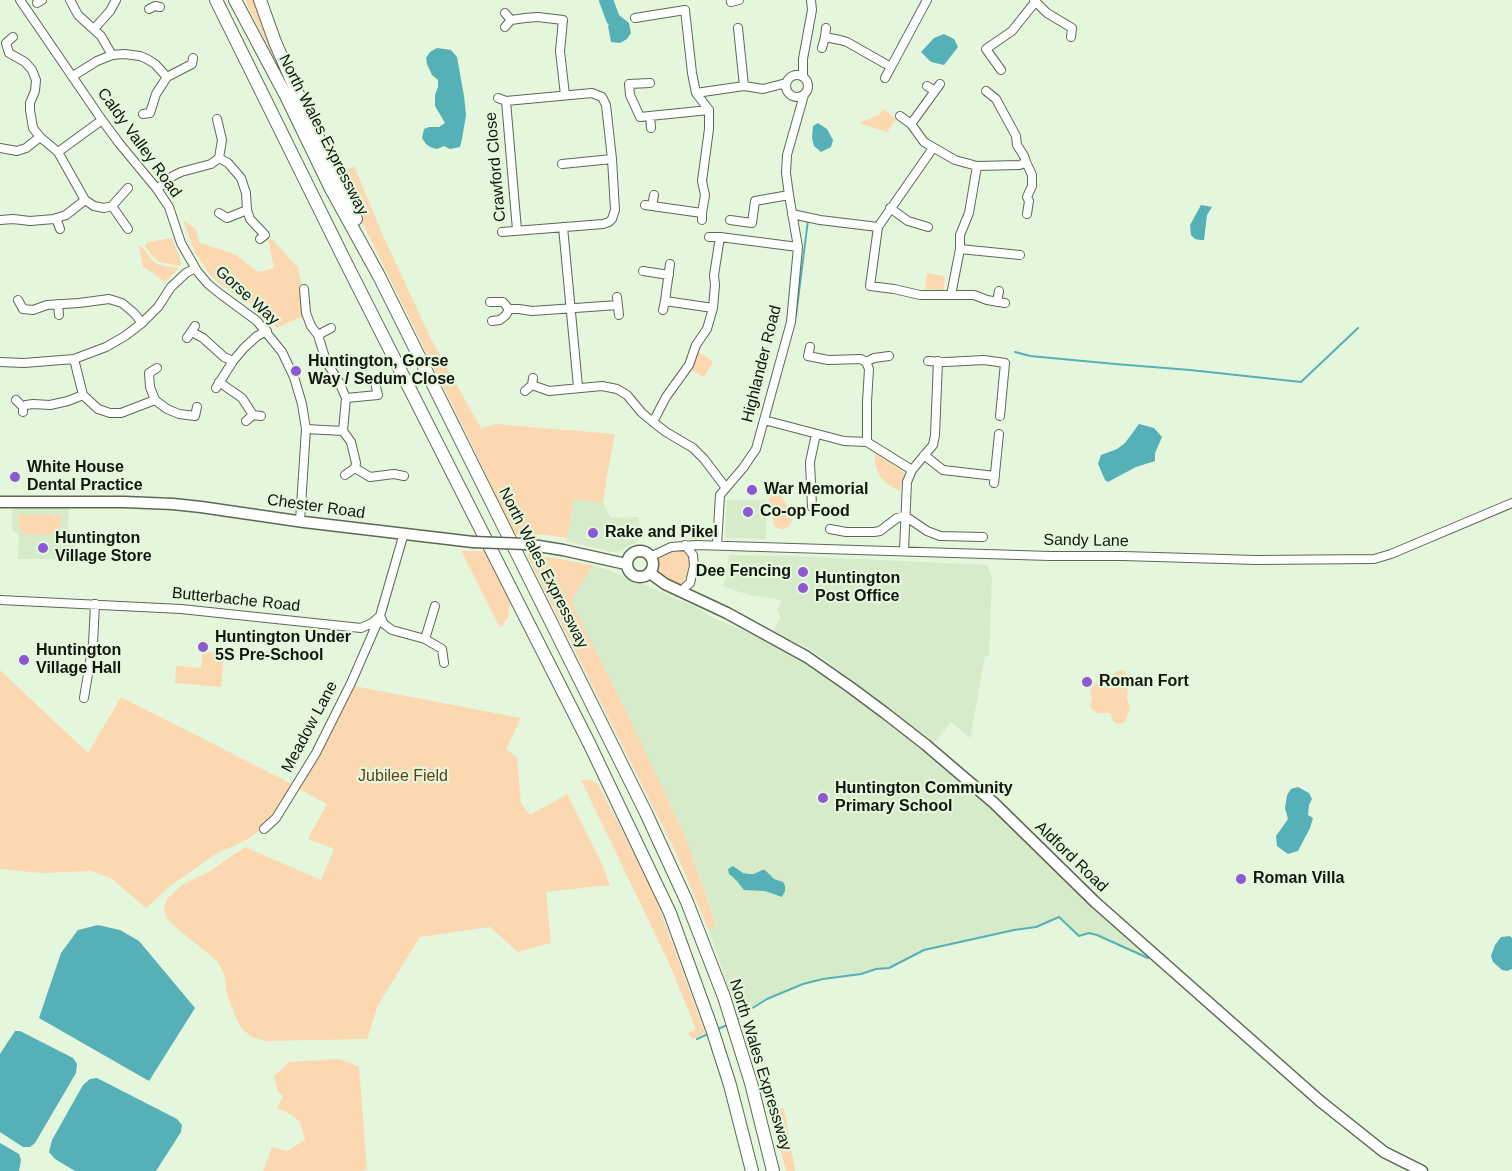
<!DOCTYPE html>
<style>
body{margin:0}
canvas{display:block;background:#e4f6db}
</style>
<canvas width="1512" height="1171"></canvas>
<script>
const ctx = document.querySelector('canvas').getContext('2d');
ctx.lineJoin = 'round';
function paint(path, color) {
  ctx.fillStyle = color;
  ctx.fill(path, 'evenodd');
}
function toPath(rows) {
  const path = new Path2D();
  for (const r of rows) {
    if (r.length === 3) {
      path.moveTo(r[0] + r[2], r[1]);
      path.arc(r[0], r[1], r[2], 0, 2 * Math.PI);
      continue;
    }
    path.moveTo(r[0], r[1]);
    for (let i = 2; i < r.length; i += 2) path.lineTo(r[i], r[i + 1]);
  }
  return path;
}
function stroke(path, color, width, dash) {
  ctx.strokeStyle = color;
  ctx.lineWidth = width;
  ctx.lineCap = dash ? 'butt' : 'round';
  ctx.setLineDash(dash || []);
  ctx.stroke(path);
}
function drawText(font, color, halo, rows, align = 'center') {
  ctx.font = font + ' Helvetica,sans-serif';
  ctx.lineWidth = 4.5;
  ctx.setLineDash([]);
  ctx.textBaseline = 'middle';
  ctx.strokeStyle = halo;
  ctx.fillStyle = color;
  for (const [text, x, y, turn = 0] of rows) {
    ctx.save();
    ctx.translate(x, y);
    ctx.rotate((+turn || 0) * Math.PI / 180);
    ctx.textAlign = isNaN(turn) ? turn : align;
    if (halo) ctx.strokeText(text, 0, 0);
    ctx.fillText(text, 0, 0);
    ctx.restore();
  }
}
const built = toPath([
 [574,498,603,503,611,518,639,517,639,540,621,551,612,552,567,541],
 [727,500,766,500,766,539,725,538],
 [12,506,69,507,68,528,77,551,63,559,18,559,19,535,12,530],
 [729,555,794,556,987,565,992,578,989,656,985,656,970,738,951,722,932,746,853,681,813,651,773,631,781,617,777,610,782,600,749,595,722,586,726,579],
 [593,565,608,570,656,590,694,606,711,617,770,642,823,674,884,720,995,810,1150,955,1148,958,1097,935,1089,933,1079,936,1059,917,1036,927,1014,930,924,950,889,968,876,969,861,974,823,979,803,984,767,999,751,1009,736,1009,709,931,716,924,686,838,626,711,571,601]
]);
const green = toPath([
 [245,0,256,0,284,79],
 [883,109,896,119,887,132,859,123,879,115],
 [354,166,381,231,432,341,481,428,496,424,615,434,607,476,603,503,574,499,567,538,547,535,513,534,486,474,363,224,342,172],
 [183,220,196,229,199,242,236,255,258,272,274,268,268,239,273,240,296,266,298,266,308,323,300,317,277,328,254,306,221,285,211,276,195,253],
 [172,238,181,262,181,266,159,262,150,253,145,246,147,242],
 [139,246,141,246,154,262,159,265,179,268,165,282,146,268,143,268],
 [927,273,944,276,945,278,943,290,925,289],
 [698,352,711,360,713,363,704,376,701,376,692,370],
 [875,453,904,472,904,476,902,480,900,491,887,484,879,475,875,464],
 [775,494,780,494,791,512,792,520,789,526,784,529,779,529,774,525,769,500,771,496],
 [19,514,62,515,60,528,58,532,53,535,26,534,21,531,19,527],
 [680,549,686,551,692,560,688,581,684,585,681,585,661,575,656,570,656,561,661,556,674,550],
 [461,551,484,551,510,602,508,617,502,627,498,624],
 [527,555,548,557,593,565,571,601,626,711,686,838,716,925,709,931,677,855],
 [203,651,224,653,221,687,175,683,176,666,201,668],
 [0,670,88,753,121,697,294,785,274,817,264,827,246,840,214,855,169,887,146,908,112,879,91,871,42,873,0,869],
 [1122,670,1126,672,1125,678,1128,683,1127,698,1130,709,1125,722,1118,724,1114,722,1110,713,1098,713,1092,710,1090,704,1092,699,1090,692,1093,685,1100,681,1107,684,1111,682,1115,672],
 [354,686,521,718,506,749,517,757,521,803,530,815,567,794,601,862,610,885,546,892,551,943,518,952,490,927,420,937,378,1005,367,1039,264,1041,252,1037,242,1029,234,1013,227,995,224,974,217,961,173,925,166,917,164,907,167,899,183,884,207,873,245,847,321,880,334,849,308,839,327,804,297,788],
 [581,780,590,780,598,784,636,857,656,899,705,1033,693,1039,688,1033,695,1029,694,1024,668,961],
 [340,1059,359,1067,367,1170,361,1171,263,1171,272,1147,287,1151,305,1140,300,1122,292,1115,277,1108,283,1096,278,1092,274,1076,289,1062],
 [784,1108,795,1170,795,1171,786,1171,771,1111]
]);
const water = toPath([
 [619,15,629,23,631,33,627,39,620,43,611,42,608,26,613,19],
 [944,34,954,39,958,47,944,65,931,62,921,52,934,38],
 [437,48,451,50,457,57,464,96,466,115,462,139,460,147,450,149,444,146,437,149,430,147,426,144,422,138,424,129,429,127,439,127,445,123,435,106,435,95,438,87,438,80,432,75,427,64,426,58,430,52],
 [818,123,827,129,833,140,831,147,821,152,814,146,812,138,813,126],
 [1201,205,1212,207,1207,215,1204,240,1200,240,1195,239,1191,235,1190,225],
 [1139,424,1154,428,1162,437,1155,453,1155,461,1136,467,1108,482,1105,480,1098,464,1101,455,1117,449,1125,443],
 [1298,787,1309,793,1312,799,1309,805,1308,815,1313,818,1310,828,1298,851,1288,854,1277,846,1276,836,1288,819,1285,808,1287,795,1291,789],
 [733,866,743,873,749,874,754,874,762,870,765,870,774,879,783,882,785,886,785,891,782,897,765,891,744,890,736,880,729,874,728,869],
 [98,925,120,930,139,941,195,1008,149,1081,39,1018,61,953,78,930],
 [1510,936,1512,938,1512,969,1507,971,1502,970,1493,962,1491,956,1495,945,1501,937],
 [15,1031,20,1031,73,1058,77,1064,76,1073,35,1143,30,1147,23,1147,0,1132,0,1054],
 [97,1078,177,1119,182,1125,181,1132,156,1171,75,1171,55,1159,49,1152,52,1140,83,1085,90,1079],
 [0,1143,19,1154,21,1160,19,1171,0,1171]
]);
const stream = toPath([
 [796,316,808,220],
 [1015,352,1030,356,1115,364,1190,370,1301,382,1358,328],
 [735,1021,751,1009,767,999,803,984,823,979,861,974,876,969,889,968,924,950,1014,930,1036,927,1059,917,1079,936,1089,933,1097,935,1148,958],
 [716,1030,727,1025],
 [697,1039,708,1034]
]);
const river = toPath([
 [606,0,613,19]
]);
const minor = toPath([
 [20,0,102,120,119,143,157,189,169,207,181,243,197,271,208,284,219,293,257,321,282,352,294,377,302,404,306,429,300,521],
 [70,0,78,15,101,36,112,55],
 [1034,0,1047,13,1072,28,1071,37],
 [731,2,739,0],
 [37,3,42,0],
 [149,9,155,6,160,7],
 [505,13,511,20],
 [635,18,685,10,692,73,696,93,709,110,709,129,702,181,705,195,702,213],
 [505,27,511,20,525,18,538,17,563,20,560,51,565,95],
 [738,28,744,86],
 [94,29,110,11,116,0],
 [13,37,6,43,9,53,25,62,32,70,36,80,35,91,30,103,30,110,33,128,40,137,58,152,102,120],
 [825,37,826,28],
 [822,48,825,37,840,40,847,42,891,67,927,0],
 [1001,70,986,49,1012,31,1036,1],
 [797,86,11],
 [73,76,97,61,112,55,124,54,140,56,147,59,155,64,167,77,192,64,193,58],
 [803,76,803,59,812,10,811,0],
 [885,78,891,67],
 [650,83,629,84,630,95,640,117,709,110],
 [927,86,935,91],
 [696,93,744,86,763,89,786,83],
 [498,98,506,101],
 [143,114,150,113,156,94,167,77],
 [650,116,651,128],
 [900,116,911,124,924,142,955,160,977,166,1020,165,1026,162,1024,156,1017,145,1016,136,1009,123,996,99,986,91],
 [911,124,940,84],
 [0,148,17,151,26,148,40,137],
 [933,148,878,227,870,286,894,289,920,295,951,295,960,249,960,235,969,213,977,166],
 [219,158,228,163,241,178,246,193,247,210,227,218,219,213],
 [1026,162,1032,175,1032,186,1027,197,1029,201,1027,214],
 [562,164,612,159],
 [157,189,173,176,181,172,211,164,219,158,222,140,217,119],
 [85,200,94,206,104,208,112,206,128,188],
 [645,205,702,213,702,220],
 [112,206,128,229],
 [652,206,654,195],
 [890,208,908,221,928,227],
 [247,210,250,219,265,235,260,239],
 [792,214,820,220,878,227],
 [56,218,60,229],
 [0,220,13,219,30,221,54,219,66,215,85,200,58,152],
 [730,220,752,223,755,201,789,195],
 [563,227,578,387],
 [502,232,603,224,609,222,612,219,615,210,612,159,606,105,602,97,592,93,506,101,517,230],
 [709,237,720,237],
 [960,249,1020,255],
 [670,264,665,301,713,308],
 [643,271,669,275],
 [304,289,306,313,311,326,318,335],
 [951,295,974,295,987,300,1005,303],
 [617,297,619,315],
 [18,300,23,309,33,310,47,305,79,303,109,299,122,303,134,313,142,323],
 [490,302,503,302,509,309,506,315,500,320,492,321],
 [997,302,999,291],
 [58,304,59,315],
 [509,309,519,309,532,311,618,305],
 [663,310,665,301],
 [331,328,318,335,326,361,339,382,346,398,343,431],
 [192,332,203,338,224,357,233,361],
 [187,338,195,326],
 [810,347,808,356,828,360,861,359,866,362,874,358,889,356],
 [74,359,83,395,98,409,110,413,121,413,155,400,150,387,149,373,157,368],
 [928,361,946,362,984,360,1005,363,1000,416],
 [0,362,24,363,74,359,106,347,125,336,142,323,158,307,171,287,186,273,195,268],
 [866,362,869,369,867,402,867,442],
 [533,378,532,385,549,391,602,386,617,389,627,395,642,413,653,422,666,432,693,448,704,459,726,488],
 [219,382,242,398,253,415,261,416],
 [216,388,233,361,244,348,257,336,267,331],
 [525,391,532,385],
 [346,398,378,395,376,387],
 [16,400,23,407],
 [155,400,167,409,179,414,195,416,197,407],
 [23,412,23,407,26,405,33,404,50,405,68,401,83,395],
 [764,420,844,441,867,442,912,470],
 [246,421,253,415],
 [653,422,666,397,689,365,696,345,707,329,713,308,715,285,714,275,720,237,798,247],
 [306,429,343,431,351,442,356,463,355,468,345,475],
 [924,455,943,470,995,476],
 [355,468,370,477,394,474,404,476],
 [994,483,999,434],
 [812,507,810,462,816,434],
 [830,529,846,532,874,532,880,531,897,518,905,516,927,531,940,536,983,537],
 [717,545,720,495,743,468,756,449,791,322,798,247,789,195,786,173,787,155,804,95],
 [904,550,907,482,912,470,933,445,935,435,938,361],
 [650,557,671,547,696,545,1050,556,1123,556,1256,560,1374,559,1391,554,1512,503],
 [681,591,690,583,694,566,693,555,685,545],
 [0,600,181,609,361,628,372,623,380,616,404,533],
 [380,616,384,624,392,630,425,639,435,606],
 [425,639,442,649,444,663],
 [84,698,93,644,95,604],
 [264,829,276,818,316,753,351,683,379,619]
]);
const major = toPath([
 [0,502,124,502,173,504,201,507,304,522,473,542],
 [526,544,563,550,626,564],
 [640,564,13],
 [650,573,665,584,727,613,807,657,850,687,885,713,926,745,994,803,1095,902,1320,1101,1384,1152,1422,1171]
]);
const highway = toPath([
 [216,0,346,263,589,743,670,913,712,1029,730,1085,752,1171],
 [235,0,286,96,330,187,379,276,646,813,687,902,724,997,751,1083,773,1171],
 [260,0,275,42,296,90,356,219]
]);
const majorBridge = toPath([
 [473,542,526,544]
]);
const markers = [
 [296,371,6,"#8c59d2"],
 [15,477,6,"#8c59d2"],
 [752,490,6,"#8c59d2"],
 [748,512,6,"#8c59d2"],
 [593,533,6,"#8c59d2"],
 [43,548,6,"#8c59d2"],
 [803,572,6,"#8c59d2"],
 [803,588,6,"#8c59d2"],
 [203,647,6,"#8c59d2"],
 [24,660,6,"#8c59d2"],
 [1087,682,6,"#8c59d2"],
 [823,798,6,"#8c59d2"],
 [1241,879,6,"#8c59d2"]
];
const streetNames = [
 ["North Wales Expressway",323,135,63],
 ["Caldy Valley Road",139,143,54],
 ["Crawford Close",496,167,-95],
 ["Gorse Way",247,296,42],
 ["Highlander Road",762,364,-76],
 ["Chester Road",316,507,8],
 ["Sandy Lane",1086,541,1],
 ["North Wales Expressway",543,568,63],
 ["Butterbache Road",236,600,6],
 ["Meadow Lane",310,727,-62],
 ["Aldford Road",1071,857,44],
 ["North Wales Expressway",760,1065,73]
];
const poiNames = [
 ["Huntington, Gorse",308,362],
 ["Way / Sedum Close",308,380],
 ["White House",27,468],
 ["Dental Practice",27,486],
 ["War Memorial",764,490],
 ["Co-op Food",760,512],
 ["Rake and Pikel",605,533],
 ["Huntington",55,539],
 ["Village Store",55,557],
 ["Dee Fencing",791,572,"right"],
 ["Huntington",815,579],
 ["Post Office",815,597],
 ["Huntington Under",215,638],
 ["5S Pre-School",215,656],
 ["Huntington",36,651],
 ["Village Hall",36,669],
 ["Roman Fort",1099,682],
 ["Huntington Community",835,789],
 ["Primary School",835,807],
 ["Roman Villa",1253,879]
];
const parkNames = [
 ["Jubilee Field",403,777]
];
paint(built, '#d5ebca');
paint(green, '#fcd8b1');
paint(water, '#55b1b7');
stroke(stream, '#55b1b7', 2);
stroke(river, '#55b1b7', 14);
stroke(minor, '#5b6a53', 10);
stroke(major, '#5b6a53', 13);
stroke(highway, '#5b6a53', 14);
stroke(minor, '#fff', 8);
stroke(major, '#fff', 10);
stroke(highway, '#fff', 12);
stroke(majorBridge, '#5b6a53', 13, []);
stroke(majorBridge, '#fff', 10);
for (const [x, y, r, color] of markers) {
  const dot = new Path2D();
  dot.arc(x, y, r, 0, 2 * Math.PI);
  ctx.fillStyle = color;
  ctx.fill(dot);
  stroke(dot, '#e4f6db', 2);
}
drawText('16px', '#11170e', '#e4f6db', streetNames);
drawText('bold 16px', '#11170e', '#e4f6db', poiNames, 'left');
drawText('16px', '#604018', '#e4f6db', parkNames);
</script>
